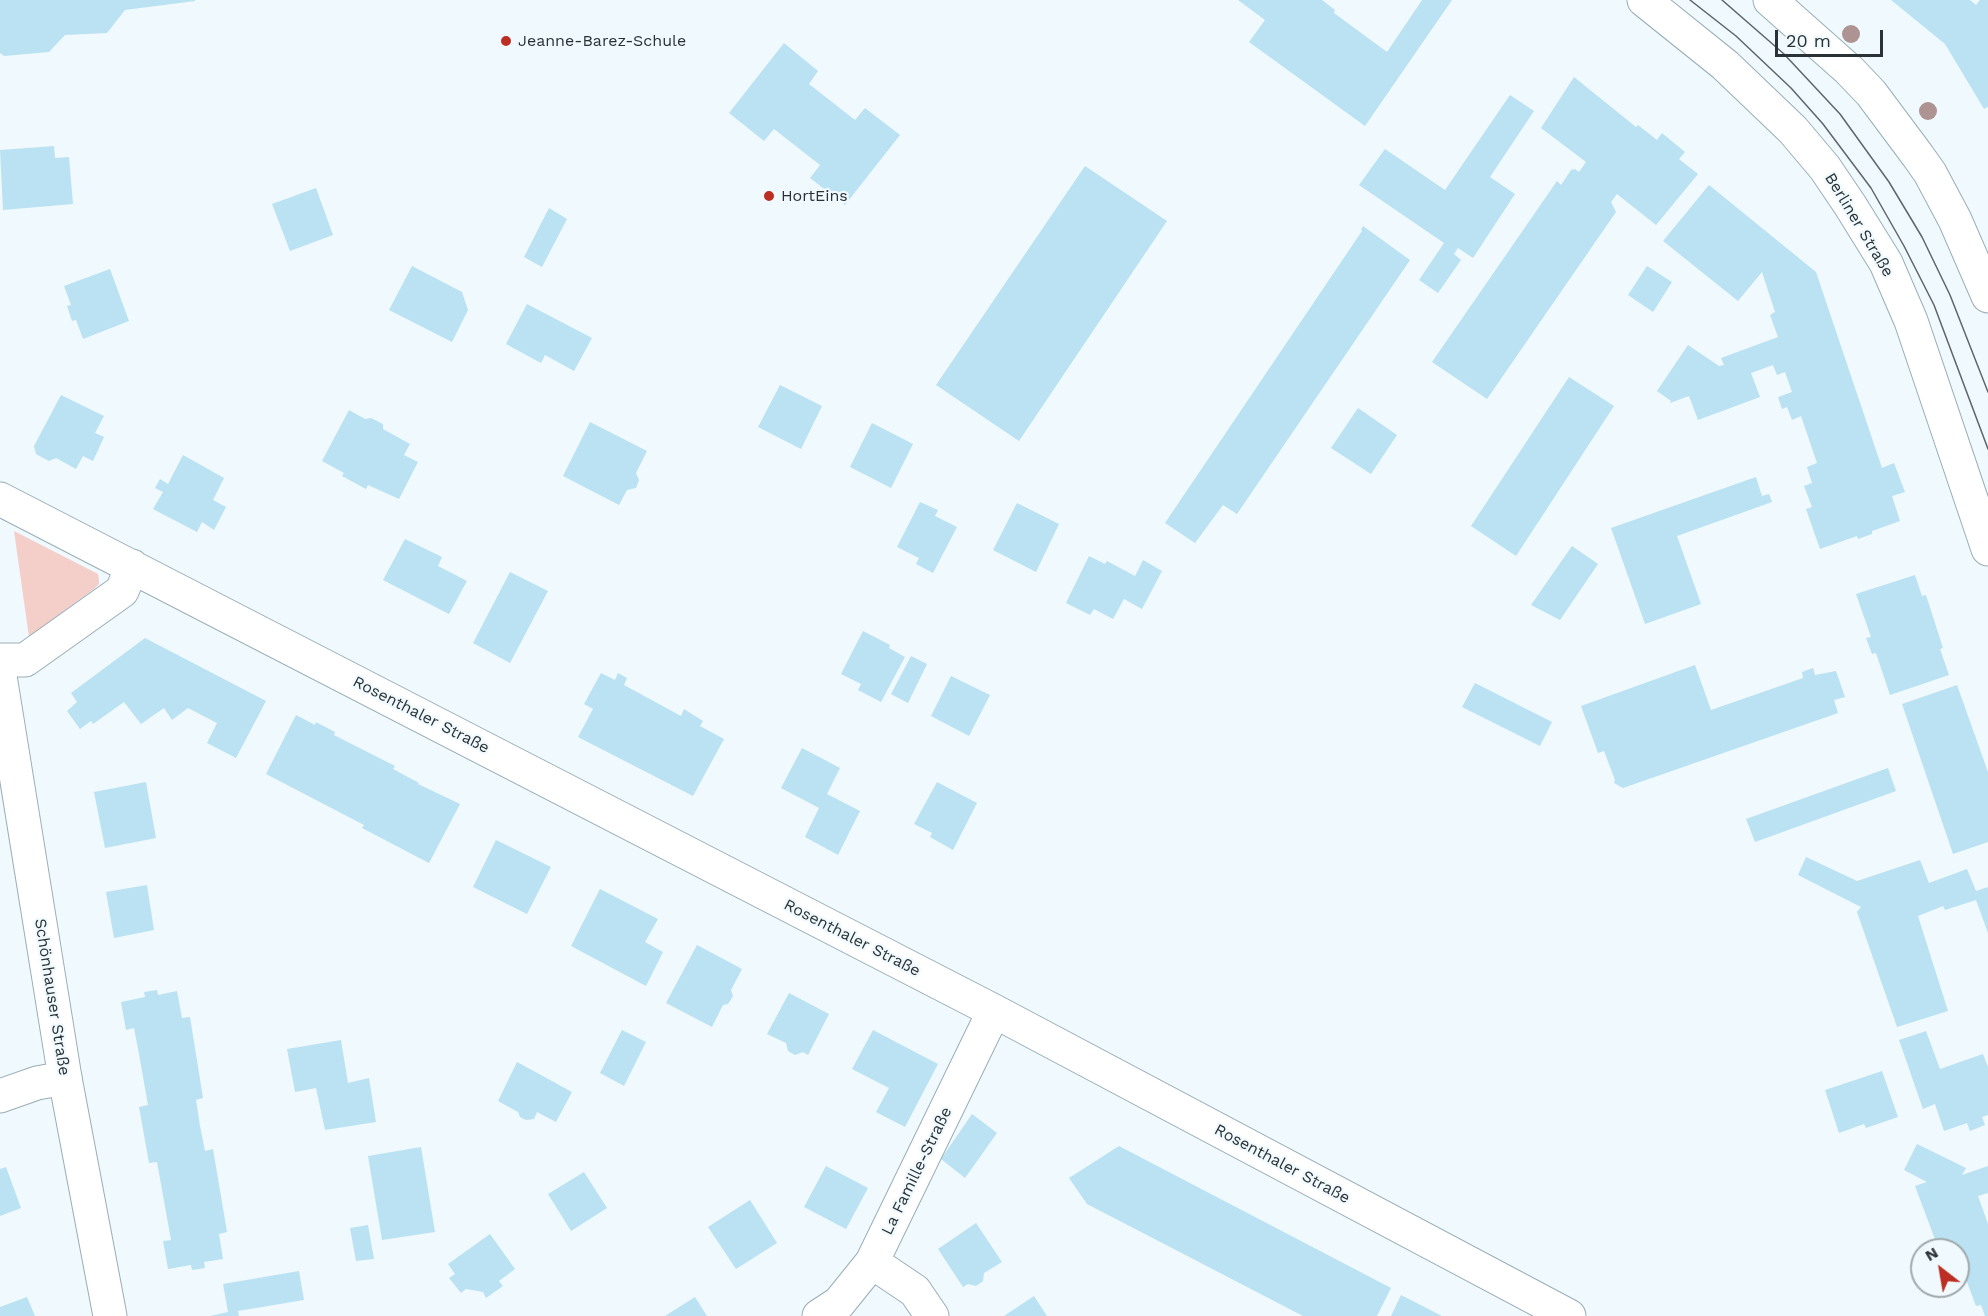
<!DOCTYPE html>
<meta charset="utf-8">
<style>
body{margin:0}
#map{position:relative;width:1988px;height:1316px;overflow:hidden;background:#f0f9fd;font-family:"Work Sans",sans-serif}
canvas{display:block}
.north{position:absolute;left:1910px;top:1238px;width:60px;height:60px;box-sizing:border-box;background:#f0f9fd;border:2px solid #a1a9ad;border-radius:50%;rotate:329deg;font-size:16px;font-weight:700;line-height:24px;text-align:center;color:#2a3236}
.north::after{content:'';display:block;margin:auto;width:21px;height:27px;background:#bc2e24;clip-path:polygon(50% 0,100% 100%,50% 72%,0 100%)}
.scale{position:absolute;left:1775px;top:30px;width:108px;height:27px;box-sizing:border-box;border:3px solid #2a3236;border-top:0;padding-left:8px;font-size:18px;line-height:21px;white-space:nowrap;color:#2a3236;-webkit-text-stroke:4px #f0f9fd;paint-order:stroke}
</style>
<div id="map">
<canvas width="1988" height="1316"></canvas>
<div class="north">N</div>
<div class="scale">20 m</div>
</div>
<script>
const ctx = document.querySelector('canvas').getContext('2d');
ctx.lineJoin = 'round';
function paint(path, color) {
  ctx.fillStyle = color;
  ctx.fill(path, 'evenodd');
}
function toPath(rows) {
  const path = new Path2D();
  for (const r of rows) {
    path.moveTo(r[0], r[1]);
    for (let i = 2; i < r.length; i += 2) path.lineTo(r[i], r[i + 1]);
  }
  return path;
}
function stroke(path, color, width, dash) {
  ctx.strokeStyle = color;
  ctx.lineWidth = width;
  ctx.lineCap = dash ? 'butt' : 'round';
  ctx.setLineDash(dash || []);
  ctx.stroke(path);
}
function drawText(font, color, halo, rows, align = 'center') {
  ctx.font = font + ' "Work Sans",sans-serif';
  ctx.lineWidth = 4.5;
  ctx.setLineDash([]);
  ctx.textBaseline = 'middle';
  ctx.strokeStyle = halo;
  ctx.fillStyle = color;
  for (const [text, x, y, turn = 0] of rows) {
    ctx.save();
    ctx.translate(x, y);
    ctx.rotate((+turn || 0) * Math.PI / 180);
    ctx.textAlign = isNaN(turn) ? turn : align;
    if (halo) ctx.strokeText(text, 0, 0);
    ctx.fillText(text, 0, 0);
    ctx.restore();
  }
}
const green = toPath([
 [14,531,98,574,99,580,99,584,94,589,29,637]
]);
const building = toPath([
 [0,0,195,0,195,1,125,10,107,33,65,35,49,52,4,56,0,53],
 [1238,0,1322,0,1335,10,1334,13,1387,52,1422,0,1452,0,1365,126,1249,42,1265,20],
 [1891,0,1970,0,1976,5,1980,0,1988,0,1988,107,1984,109,1945,44],
 [784,43,818,71,809,84,855,120,865,108,900,135,845,205,810,178,820,165,774,129,764,141,729,113],
 [1574,77,1636,127,1638,125,1657,140,1662,133,1685,152,1679,159,1698,174,1656,225,1617,194,1611,202,1616,212,1487,399,1432,362,1557,181,1561,185,1571,170,1575,169,1579,172,1586,162,1541,128],
 [1510,95,1534,111,1490,177,1515,194,1473,258,1458,248,1454,254,1461,260,1438,293,1419,280,1444,243,1359,185,1385,149,1445,190],
 [54,146,55,158,69,157,73,204,3,210,0,150],
 [1085,166,1167,221,1019,441,936,385],
 [1709,185,1816,272,1882,468,1894,463,1905,492,1892,496,1900,521,1872,531,1872,534,1858,539,1857,536,1820,549,1806,509,1812,507,1804,486,1812,483,1807,467,1817,463,1801,416,1792,420,1787,407,1782,409,1778,397,1792,392,1785,372,1777,375,1773,365,1751,373,1760,397,1698,420,1689,396,1670,403,1671,401,1657,391,1688,345,1719,366,1724,365,1721,358,1778,337,1770,315,1775,312,1762,272,1738,301,1663,241],
 [316,188,333,235,290,251,272,204],
 [549,208,567,219,542,267,524,257],
 [1363,226,1410,260,1237,514,1223,505,1195,543,1165,523,1362,231,1361,230],
 [412,266,462,292,468,310,452,342,389,310],
 [1647,266,1672,282,1653,312,1628,295],
 [110,269,129,321,83,339,76,320,72,321,67,306,71,305,64,286],
 [527,304,592,338,574,371,545,355,541,363,506,344],
 [1569,377,1614,406,1516,556,1471,526],
 [780,385,822,406,801,449,758,427],
 [61,395,104,416,95,433,104,437,93,461,83,456,76,469,56,458,49,461,36,454,34,446],
 [1358,408,1397,435,1371,474,1331,448],
 [349,410,365,419,371,418,383,424,383,429,410,444,404,455,418,462,399,499,368,485,366,489,342,476,344,473,322,461],
 [590,422,647,451,636,473,639,480,636,488,627,490,619,505,563,476],
 [872,423,913,444,891,488,850,467],
 [183,455,224,478,213,500,226,507,214,530,202,522,197,532,153,509,163,492,155,488,160,479,168,484],
 [1756,477,1762,496,1769,494,1772,502,1677,536,1701,604,1645,624,1611,528],
 [920,502,938,510,935,516,957,527,933,573,916,564,919,558,897,547],
 [1017,503,1059,524,1036,572,993,550],
 [405,539,442,557,438,566,467,581,449,614,383,580],
 [1572,546,1598,564,1560,620,1531,605],
 [1089,556,1105,564,1107,561,1135,576,1143,560,1162,571,1142,609,1124,599,1113,619,1094,609,1090,615,1066,603],
 [510,572,548,591,510,663,473,643],
 [1915,575,1922,596,1926,595,1943,648,1940,649,1949,675,1890,695,1876,653,1872,654,1866,638,1871,637,1856,594],
 [863,631,890,645,889,648,905,657,881,702,858,690,861,684,841,674],
 [145,638,266,701,236,758,207,743,217,723,188,708,172,720,164,708,141,724,124,702,93,724,91,721,80,729,67,711,77,702,71,693],
 [911,656,927,664,908,703,891,694],
 [1695,665,1711,710,1803,678,1802,672,1813,668,1815,675,1836,671,1845,697,1834,700,1838,713,1623,788,1614,783,1615,780,1604,751,1598,753,1581,706],
 [601,673,615,680,618,673,627,678,624,685,681,716,684,709,703,721,700,726,724,739,693,796,578,737,593,709,584,704],
 [951,676,990,695,969,736,931,716],
 [1475,683,1552,722,1540,746,1462,707],
 [1957,685,1988,772,1988,842,1953,854,1902,704],
 [296,715,315,725,316,722,335,732,334,735,395,766,393,769,419,783,418,784,460,804,429,863,362,828,364,825,266,774],
 [802,748,840,768,827,794,860,811,838,855,805,837,819,808,781,788],
 [1888,768,1896,791,1755,842,1746,819],
 [146,782,156,838,105,848,94,792],
 [937,782,977,803,953,850,930,837,932,833,914,824],
 [496,840,551,867,527,914,473,887],
 [1806,857,1857,881,1920,860,1929,883,1967,869,1976,891,1988,887,1988,933,1976,900,1945,910,1943,906,1918,916,1948,1011,1897,1027,1857,912,1861,907,1798,875],
 [147,885,154,930,114,938,106,892],
 [600,889,658,919,645,942,663,952,646,986,571,946],
 [697,945,742,969,731,990,733,996,728,1004,723,1005,712,1027,666,1003],
 [157,990,158,995,177,991,182,1018,190,1017,203,1098,196,1100,200,1126,205,1151,213,1149,227,1232,219,1234,223,1259,204,1262,205,1268,192,1270,191,1265,168,1269,163,1241,171,1240,157,1162,149,1163,139,1107,148,1105,139,1054,134,1028,126,1030,121,1002,145,997,144,992],
 [789,993,829,1014,808,1055,803,1052,795,1055,788,1051,786,1043,767,1034],
 [622,1030,646,1042,624,1086,600,1073],
 [873,1030,938,1064,905,1127,876,1112,889,1088,852,1069],
 [1926,1031,1940,1069,1983,1054,1988,1067,1988,1115,1982,1117,1985,1125,1970,1131,1967,1123,1944,1131,1935,1104,1923,1109,1899,1040],
 [341,1040,348,1083,369,1078,376,1122,325,1130,316,1088,295,1092,287,1049],
 [517,1062,572,1092,556,1122,537,1112,534,1119,526,1120,520,1117,518,1112,498,1101],
 [1882,1071,1898,1117,1866,1128,1864,1124,1839,1133,1825,1090],
 [972,1114,997,1133,965,1178,941,1159],
 [1917,1144,1966,1168,1962,1175,1988,1166,1988,1193,1978,1196,1988,1224,1988,1316,1985,1316,1981,1305,1976,1306,1958,1258,1958,1250,1939,1250,1915,1186,1927,1182,1904,1170],
 [1119,1146,1391,1288,1377,1316,1303,1316,1087,1204,1069,1178],
 [421,1147,435,1232,382,1240,368,1156],
 [826,1166,868,1188,846,1229,804,1207],
 [6,1167,21,1208,0,1216,0,1169],
 [584,1172,607,1208,571,1231,548,1194],
 [750,1200,777,1243,736,1269,708,1227],
 [976,1223,1002,1262,984,1273,983,1281,976,1286,968,1284,963,1287,938,1249],
 [368,1225,374,1259,356,1261,350,1228],
 [490,1234,515,1269,499,1281,503,1286,486,1298,483,1292,466,1289,461,1293,449,1278,455,1274,448,1264],
 [299,1271,304,1300,238,1311,239,1316,210,1316,228,1312,223,1284],
 [1401,1295,1442,1316,1391,1316],
 [1034,1296,1047,1316,1004,1316],
 [27,1297,35,1316,0,1316,0,1307],
 [695,1297,707,1316,665,1316]
]);
const minor = toPath([
 [0,499,994,1011,1569,1316],
 [0,660,25,660,122,591,132,566],
 [0,1096,37,1083,65,1078],
 [872,1262,915,1291,932,1316],
 [819,1316,839,1303,872,1262,994,1011]
]);
const tertiary = toPath([
 [0,676,65,1078,110,1316]
]);
const secondary = toPath([
 [1644,0,1725,65,1793,130,1825,168,1850,205,1886,263,1911,321,1988,549],
 [1770,0,1849,70,1871,93,1918,156,1930,173,1955,220,1988,296]
]);
const tram = toPath([
 [1690,0,1736,36,1791,88,1823,124,1871,188,1904,246,1934,305,1988,449],
 [1722,0,1784,54,1840,114,1889,182,1922,237,1950,295,1988,392]
]);
const trees = [
 [1851,34],
 [1928,111]
];
const markers = [
 [506,41,6,"#bc2e24"],
 [769,196,6,"#bc2e24"]
];
const poiNames = [
 ["Jeanne-Barez-Schule",518,41],
 ["HortEins",781,196]
];
const streetNames = [
 ["Berliner Straße",1859,225,59],
 ["Rosenthaler Straße",421,715,27],
 ["Rosenthaler Straße",852,938,27],
 ["Schönhauser Straße",52,997,81],
 ["Rosenthaler Straße",1282,1164,28],
 ["La Famille-Straße",917,1171,-64]
];
paint(green, '#f4cec8');
paint(building, '#bae2f2');
stroke(minor, '#99aeb7', 35);
stroke(tertiary, '#99aeb7', 35);
stroke(secondary, '#99aeb7', 35);
stroke(minor, '#fff', 33);
stroke(tertiary, '#fff', 33);
stroke(secondary, '#fff', 33);
stroke(tram, '#5e666a', 1.5);
ctx.fillStyle = '#ad9391';
for (const [x, y] of trees) {
  ctx.beginPath();
  ctx.arc(x, y, 9, 0, 2 * Math.PI);
  ctx.fill();
}
for (const [x, y, r, color] of markers) {
  const dot = new Path2D();
  dot.arc(x, y, r, 0, 2 * Math.PI);
  ctx.fillStyle = color;
  ctx.fill(dot);
  stroke(dot, '#f0f9fd', 2);
}
drawText('16px', '#2a3236', '#f0f9fd', poiNames, 'left');
drawText('16px', '#2a3236', '#f0f9fd', streetNames);
</script>
